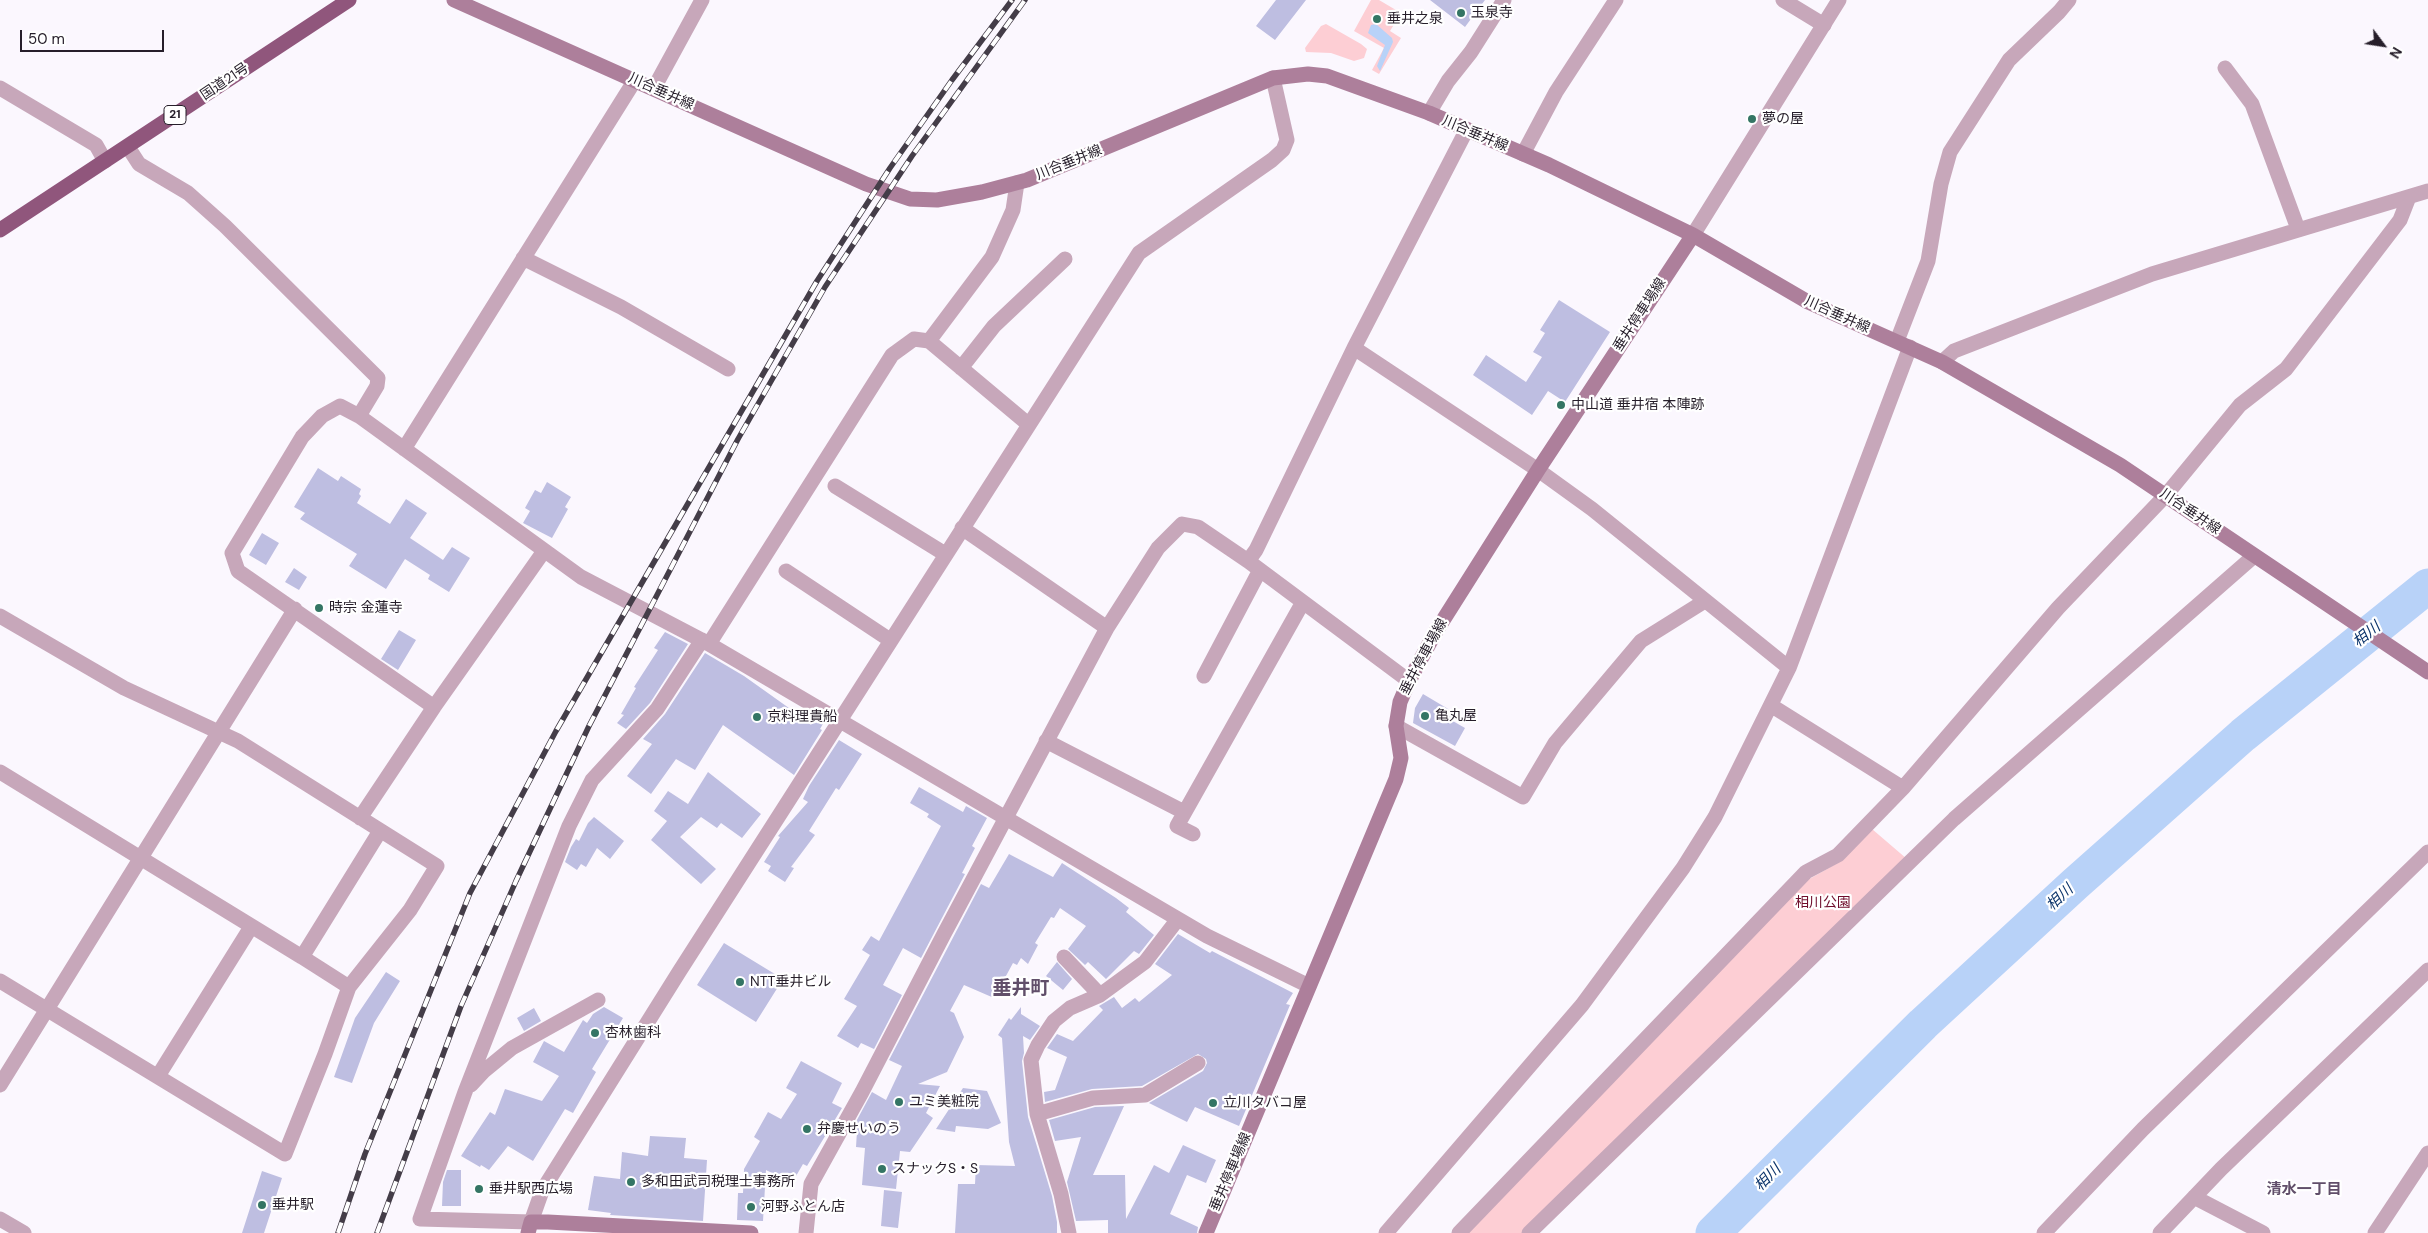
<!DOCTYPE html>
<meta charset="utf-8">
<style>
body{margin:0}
#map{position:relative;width:2428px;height:1233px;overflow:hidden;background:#fbf7fe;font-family:"DM Sans",sans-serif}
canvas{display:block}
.north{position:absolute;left:2358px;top:20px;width:50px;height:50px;-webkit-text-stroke:4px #fff;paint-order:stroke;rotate:121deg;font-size:14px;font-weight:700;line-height:20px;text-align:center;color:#261e2a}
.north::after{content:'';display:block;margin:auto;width:18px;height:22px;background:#261e2a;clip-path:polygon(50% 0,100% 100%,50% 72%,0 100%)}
.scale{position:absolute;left:20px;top:30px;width:144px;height:22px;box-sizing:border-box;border:2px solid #261e2a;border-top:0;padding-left:6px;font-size:15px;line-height:18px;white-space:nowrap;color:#261e2a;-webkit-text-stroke:4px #fff;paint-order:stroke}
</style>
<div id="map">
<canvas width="2428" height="1233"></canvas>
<div class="north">N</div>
<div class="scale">50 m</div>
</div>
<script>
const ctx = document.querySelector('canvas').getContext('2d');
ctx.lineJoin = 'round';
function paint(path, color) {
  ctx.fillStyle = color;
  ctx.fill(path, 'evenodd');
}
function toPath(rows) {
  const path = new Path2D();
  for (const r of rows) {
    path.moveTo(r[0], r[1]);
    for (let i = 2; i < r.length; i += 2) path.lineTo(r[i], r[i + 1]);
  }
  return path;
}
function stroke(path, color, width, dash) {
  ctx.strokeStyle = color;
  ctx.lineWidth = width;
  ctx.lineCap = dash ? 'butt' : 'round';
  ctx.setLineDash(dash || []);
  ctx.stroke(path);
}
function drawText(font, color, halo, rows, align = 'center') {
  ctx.font = font + ' "DM Sans","Noto Sans JP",sans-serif';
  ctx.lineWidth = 4.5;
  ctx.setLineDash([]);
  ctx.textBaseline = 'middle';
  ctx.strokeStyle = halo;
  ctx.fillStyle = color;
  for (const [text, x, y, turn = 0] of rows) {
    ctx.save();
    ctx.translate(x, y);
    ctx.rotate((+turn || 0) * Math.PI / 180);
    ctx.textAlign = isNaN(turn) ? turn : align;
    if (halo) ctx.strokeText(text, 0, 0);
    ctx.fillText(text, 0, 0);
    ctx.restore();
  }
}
const green = toPath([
 [1371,0,1379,0,1401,13,1390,31,1401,38,1379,74,1372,70,1384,48,1354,31],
 [1326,24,1361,44,1367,49,1364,58,1354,61,1331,53,1306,52,1305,48,1321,26],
 [1872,829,1907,859,1523,1233,1462,1233,1804,882,1843,860]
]);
const water = toPath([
 [1376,24,1392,38,1393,42,1380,71,1377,66,1385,45,1368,33,1371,25]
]);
const river = toPath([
 [1713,1233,1923,1024,2075,884,2243,735,2428,586]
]);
const building = toPath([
 [1276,0,1306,0,1275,40,1256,26],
 [1430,0,1485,0,1465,27],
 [1559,300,1610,332,1565,402,1548,391,1532,415,1473,375,1486,355,1526,382,1542,357,1533,352,1545,333,1540,330],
 [318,468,338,481,341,476,361,489,359,494,361,496,357,503,390,524,406,499,427,513,410,538,443,560,452,547,470,558,449,592,428,579,430,575,405,559,386,589,349,566,357,554,300,519,305,513,294,507],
 [547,482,571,497,565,507,568,509,552,538,523,523,530,511,525,508,535,490,541,493],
 [262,533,279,543,266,565,249,555],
 [294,568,307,577,299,590,285,582],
 [399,630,416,640,398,670,381,659],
 [665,632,688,644,650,703,626,729,617,723,624,715,621,714,636,688,634,687,658,650,654,648],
 [705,653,744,676,803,718,807,712,824,722,820,729,822,730,794,775,723,725,695,770,676,759,651,794,627,776,652,744,643,739,665,714],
 [1423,694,1455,713,1451,720,1465,728,1455,746,1413,723,1415,708],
 [839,740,862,754,839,790,836,788,809,831,815,835,791,867,794,868,785,882,768,871,771,866,764,862,780,837,778,836,808,802,803,799,809,786],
 [708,772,761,814,742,838,721,823,717,828,701,817,680,837,716,869,701,884,651,840,667,821,654,811,668,791,688,804],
 [919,787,963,812,966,806,987,818,972,846,975,848,962,873,965,874,921,958,903,948,883,985,902,995,874,1049,861,1043,858,1048,837,1036,857,1006,844,999,870,955,862,950,871,936,879,941,941,826,927,817,929,814,910,803],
 [594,817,624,841,610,859,597,848,586,867,581,864,577,870,565,862,571,847,576,839,579,841,588,823],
 [1009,854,1053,877,1062,863,1116,898,1129,908,1126,912,1154,935,1139,954,1134,951,1106,979,1088,962,1085,965,1068,949,1086,926,1060,908,1054,918,1051,917,1035,943,1038,945,1028,964,1021,958,1017,965,1013,963,994,998,964,985,950,1011,954,1013,964,1037,947,1072,918,1084,940,1086,926,1113,933,1118,910,1152,900,1151,896,1189,862,1185,865,1148,856,1147,857,1131,851,1131,872,1092,886,1100,902,1066,889,1060,981,884,989,888],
 [1178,934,1210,953,1212,951,1293,993,1286,1004,1290,1005,1239,1126,1195,1107,1187,1122,1149,1103,1203,1071,1207,1063,1206,1059,1198,1054,1142,1086,1092,1089,1045,1102,1044,1092,1055,1090,1067,1057,1047,1048,1057,1034,1073,1041,1103,1010,1099,1006,1114,997,1122,1008,1135,998,1139,1002,1172,975,1155,964],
 [724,943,783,979,756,1022,697,985],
 [1057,962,1072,979,1063,990,1046,976],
 [386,972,400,981,374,1023,352,1083,334,1077,355,1018],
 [604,1007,623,1018,592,1069,596,1072,573,1113,565,1109,533,1161,508,1146,489,1170,481,1165,480,1167,461,1156,490,1112,495,1115,505,1089,542,1101,559,1076,533,1062,544,1041,564,1052,583,1020,587,1023,593,1014],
 [1021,1007,1021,1014,1040,1026,1030,1040,1023,1036,1024,1053,1022,1061,1028,1117,1052,1196,1057,1222,1057,1233,955,1233,958,1184,975,1184,976,1165,1015,1166,1009,1142,1002,1038,998,1035,1009,1018,1011,1020],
 [534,1008,541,1021,524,1031,517,1018],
 [801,1061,842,1083,832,1103,842,1108,807,1166,803,1164,792,1183,766,1170,763,1221,737,1220,738,1193,743,1193,744,1169,760,1141,754,1137,768,1112,781,1119,797,1094,786,1088],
 [963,1088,987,1091,1001,1123,988,1129,956,1126,955,1132,936,1129],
 [1124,1106,1093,1175,1125,1175,1126,1219,1154,1165,1169,1173,1183,1145,1216,1160,1206,1183,1187,1175,1170,1214,1198,1227,1197,1233,1108,1233,1108,1220,1076,1221,1067,1182,1081,1137,1055,1141,1049,1120,1095,1107],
 [650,1136,686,1138,684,1158,707,1160,703,1221,610,1215,611,1213,588,1210,594,1176,620,1179,622,1152,648,1156],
 [447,1170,461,1170,461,1206,442,1206,443,1182],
 [262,1171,282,1178,264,1233,242,1233],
 [884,1190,902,1192,898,1228,881,1226]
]);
const minor = toPath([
 [1783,0,1824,25],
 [2225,68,2252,104,2298,229],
 [0,88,96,145,105,161],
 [654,88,702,0],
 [1429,113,1448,81,1471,52,1504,0],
 [128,147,139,164,188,193,225,226,378,378,377,386,359,416],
 [1523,154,1556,92,1616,0],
 [1017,183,1013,210,992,257,929,341,1028,424],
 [523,258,621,307,728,369],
 [1897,341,1928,261,1941,184,1950,152,2009,60,2059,12,2069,0],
 [1354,348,1538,470,1592,509,1789,668],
 [1942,362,1954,351,2152,274,2428,191],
 [961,368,994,326,1065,259],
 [404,449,635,80],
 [835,486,945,554],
 [962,528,1107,628],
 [544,551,434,707,238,571,232,553,302,437,322,416,340,406,359,416,581,577,709,644,1207,936,1309,986],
 [1248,561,1256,550,1354,348,1466,131],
 [786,571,890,640],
 [0,616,124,688,238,741,437,866,410,910,349,987],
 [702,640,657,709,592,780,569,826,465,1092,420,1219,531,1222,542,1191,679,972,1139,253,1272,160,1283,150,1287,140,1273,78],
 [709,644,892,355,914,339,929,341],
 [1204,676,1260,570],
 [1772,706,1903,788],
 [1396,726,1523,797,1555,743,1641,641,1705,601],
 [1046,741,1184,812],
 [0,772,302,957],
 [360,818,434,707],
 [1193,834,1177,826,1303,602],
 [1064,957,1100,995],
 [0,981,285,1154,325,1054,349,987,302,957,380,831],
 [158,1076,251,927],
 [0,1085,295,609],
 [471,1085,484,1071,512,1048,598,1000],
 [1037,1114,1093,1098,1145,1095,1198,1063],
 [2194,1197,2263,1233],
 [806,1233,811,1184,862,1092,944,934,1107,628,1158,548,1182,524,1198,527,1248,561,1409,681],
 [1069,1233,1061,1194,1037,1114,1031,1060,1038,1045,1054,1021,1070,1008,1100,995,1145,962,1178,919],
 [1386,1233,1582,1005,1683,868,1715,817,1789,668,1910,347],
 [1459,1233,1806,872,1838,855,1903,788,2058,608,2166,495,2240,405,2286,369,2400,220,2409,197],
 [1529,1233,1954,819,2254,556],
 [2160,1233,2221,1169,2428,970],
 [2375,1233,2428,1153]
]);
const tertiary = toPath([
 [1693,235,1839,0],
 [0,1219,24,1233],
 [2044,1233,2143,1129,2428,852]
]);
const secondary = toPath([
 [454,0,866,184,910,199,937,200,982,192,1027,180,1273,78,1308,74,1327,76,1429,113,1549,165,1693,235,1808,302,1942,362,2120,465,2428,672],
 [528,1233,531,1222,548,1222,751,1233],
 [1206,1233,1396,779,1401,758,1396,726,1400,702,1409,681,1435,633,1538,470,1693,235]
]);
const trunk = toPath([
 [0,230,349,0]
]);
const rail = toPath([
 [338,1233,365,1154,470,893,556,731,817,281,890,168,952,80,1012,0],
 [377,1233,461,1006,516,881,589,726,738,439,825,287,912,156,1025,0]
]);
const markers = [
 [1461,13,5,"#347564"],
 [1377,19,5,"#347564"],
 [1752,119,5,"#347564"],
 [1561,405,5,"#347564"],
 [319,608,5,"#347564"],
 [1425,716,5,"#347564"],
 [757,717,5,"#347564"],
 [740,982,5,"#347564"],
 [595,1033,5,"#347564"],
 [899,1102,5,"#347564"],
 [1213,1103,5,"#347564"],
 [807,1129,5,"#347564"],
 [882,1169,5,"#347564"],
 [631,1182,5,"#347564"],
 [479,1189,5,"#347564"],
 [262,1205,5,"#347564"],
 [751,1207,5,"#347564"]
];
const shields = [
 [175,115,22]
];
const shieldNames = [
 ["21",175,115]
];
const poiNames = [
 ["玉泉寺",1471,13],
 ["垂井之泉",1387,19],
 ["夢の屋",1762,119],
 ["中山道 垂井宿 本陣跡",1571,405],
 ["時宗 金蓮寺",329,608],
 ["亀丸屋",1435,716],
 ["京料理貴船",767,717],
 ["NTT垂井ビル",750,982],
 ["杏林歯科",605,1033],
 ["ユミ美粧院",909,1102],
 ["立川タバコ屋",1223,1103],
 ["弁慶せいのう",817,1129],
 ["スナックS・S",892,1169],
 ["多和田武司税理士事務所",641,1182],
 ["垂井駅西広場",489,1189],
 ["垂井駅",272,1205],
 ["河野ふとん店",761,1207]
];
const streetNames = [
 ["国道21号",225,82,-34],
 ["川合垂井線",661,92,24],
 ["川合垂井線",1475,134,23],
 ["川合垂井線",1069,163,-22],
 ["垂井停車場線",1640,315,-57],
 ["川合垂井線",1837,315,24],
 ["川合垂井線",2190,512,34],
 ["垂井停車場線",1424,657,-62],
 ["垂井停車場線",1231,1172,-67]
];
const parkNames = [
 ["相川公園",1823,903]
];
const waterNames = [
 ["相川",2367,635,-39],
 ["相川",2060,898,-43],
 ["相川",1768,1178,-45]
];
const neighbourhoodNames = [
 ["清水一丁目",2304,1190]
];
const districtNames = [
 ["垂井町",1021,989]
];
paint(green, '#fdced4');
paint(water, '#b8d2f8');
stroke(river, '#b8d2f8', 35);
paint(building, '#bebee1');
stroke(minor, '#c7a7ba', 15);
stroke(tertiary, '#c7a7ba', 15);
stroke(secondary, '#ad7f9b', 15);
stroke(trunk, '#90567c', 15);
stroke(rail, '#443d48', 5.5);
stroke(rail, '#fff', 4, [11]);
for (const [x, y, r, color] of markers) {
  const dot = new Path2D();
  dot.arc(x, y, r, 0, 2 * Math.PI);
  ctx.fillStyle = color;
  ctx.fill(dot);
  stroke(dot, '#fff', 2);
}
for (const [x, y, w] of shields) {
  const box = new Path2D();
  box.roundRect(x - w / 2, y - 9.5, w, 19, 4);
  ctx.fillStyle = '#fff';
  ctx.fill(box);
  stroke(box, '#261e2a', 1);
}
drawText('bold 12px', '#261e2a', null, shieldNames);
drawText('14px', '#261e2a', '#fff', poiNames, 'left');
drawText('14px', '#261e2a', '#fff', streetNames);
drawText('14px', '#700e2d', '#fff', parkNames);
drawText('italic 15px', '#0d356b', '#fff', waterNames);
drawText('bold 15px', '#614f6a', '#fff', neighbourhoodNames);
drawText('bold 19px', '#614f6a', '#fff', districtNames);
</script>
